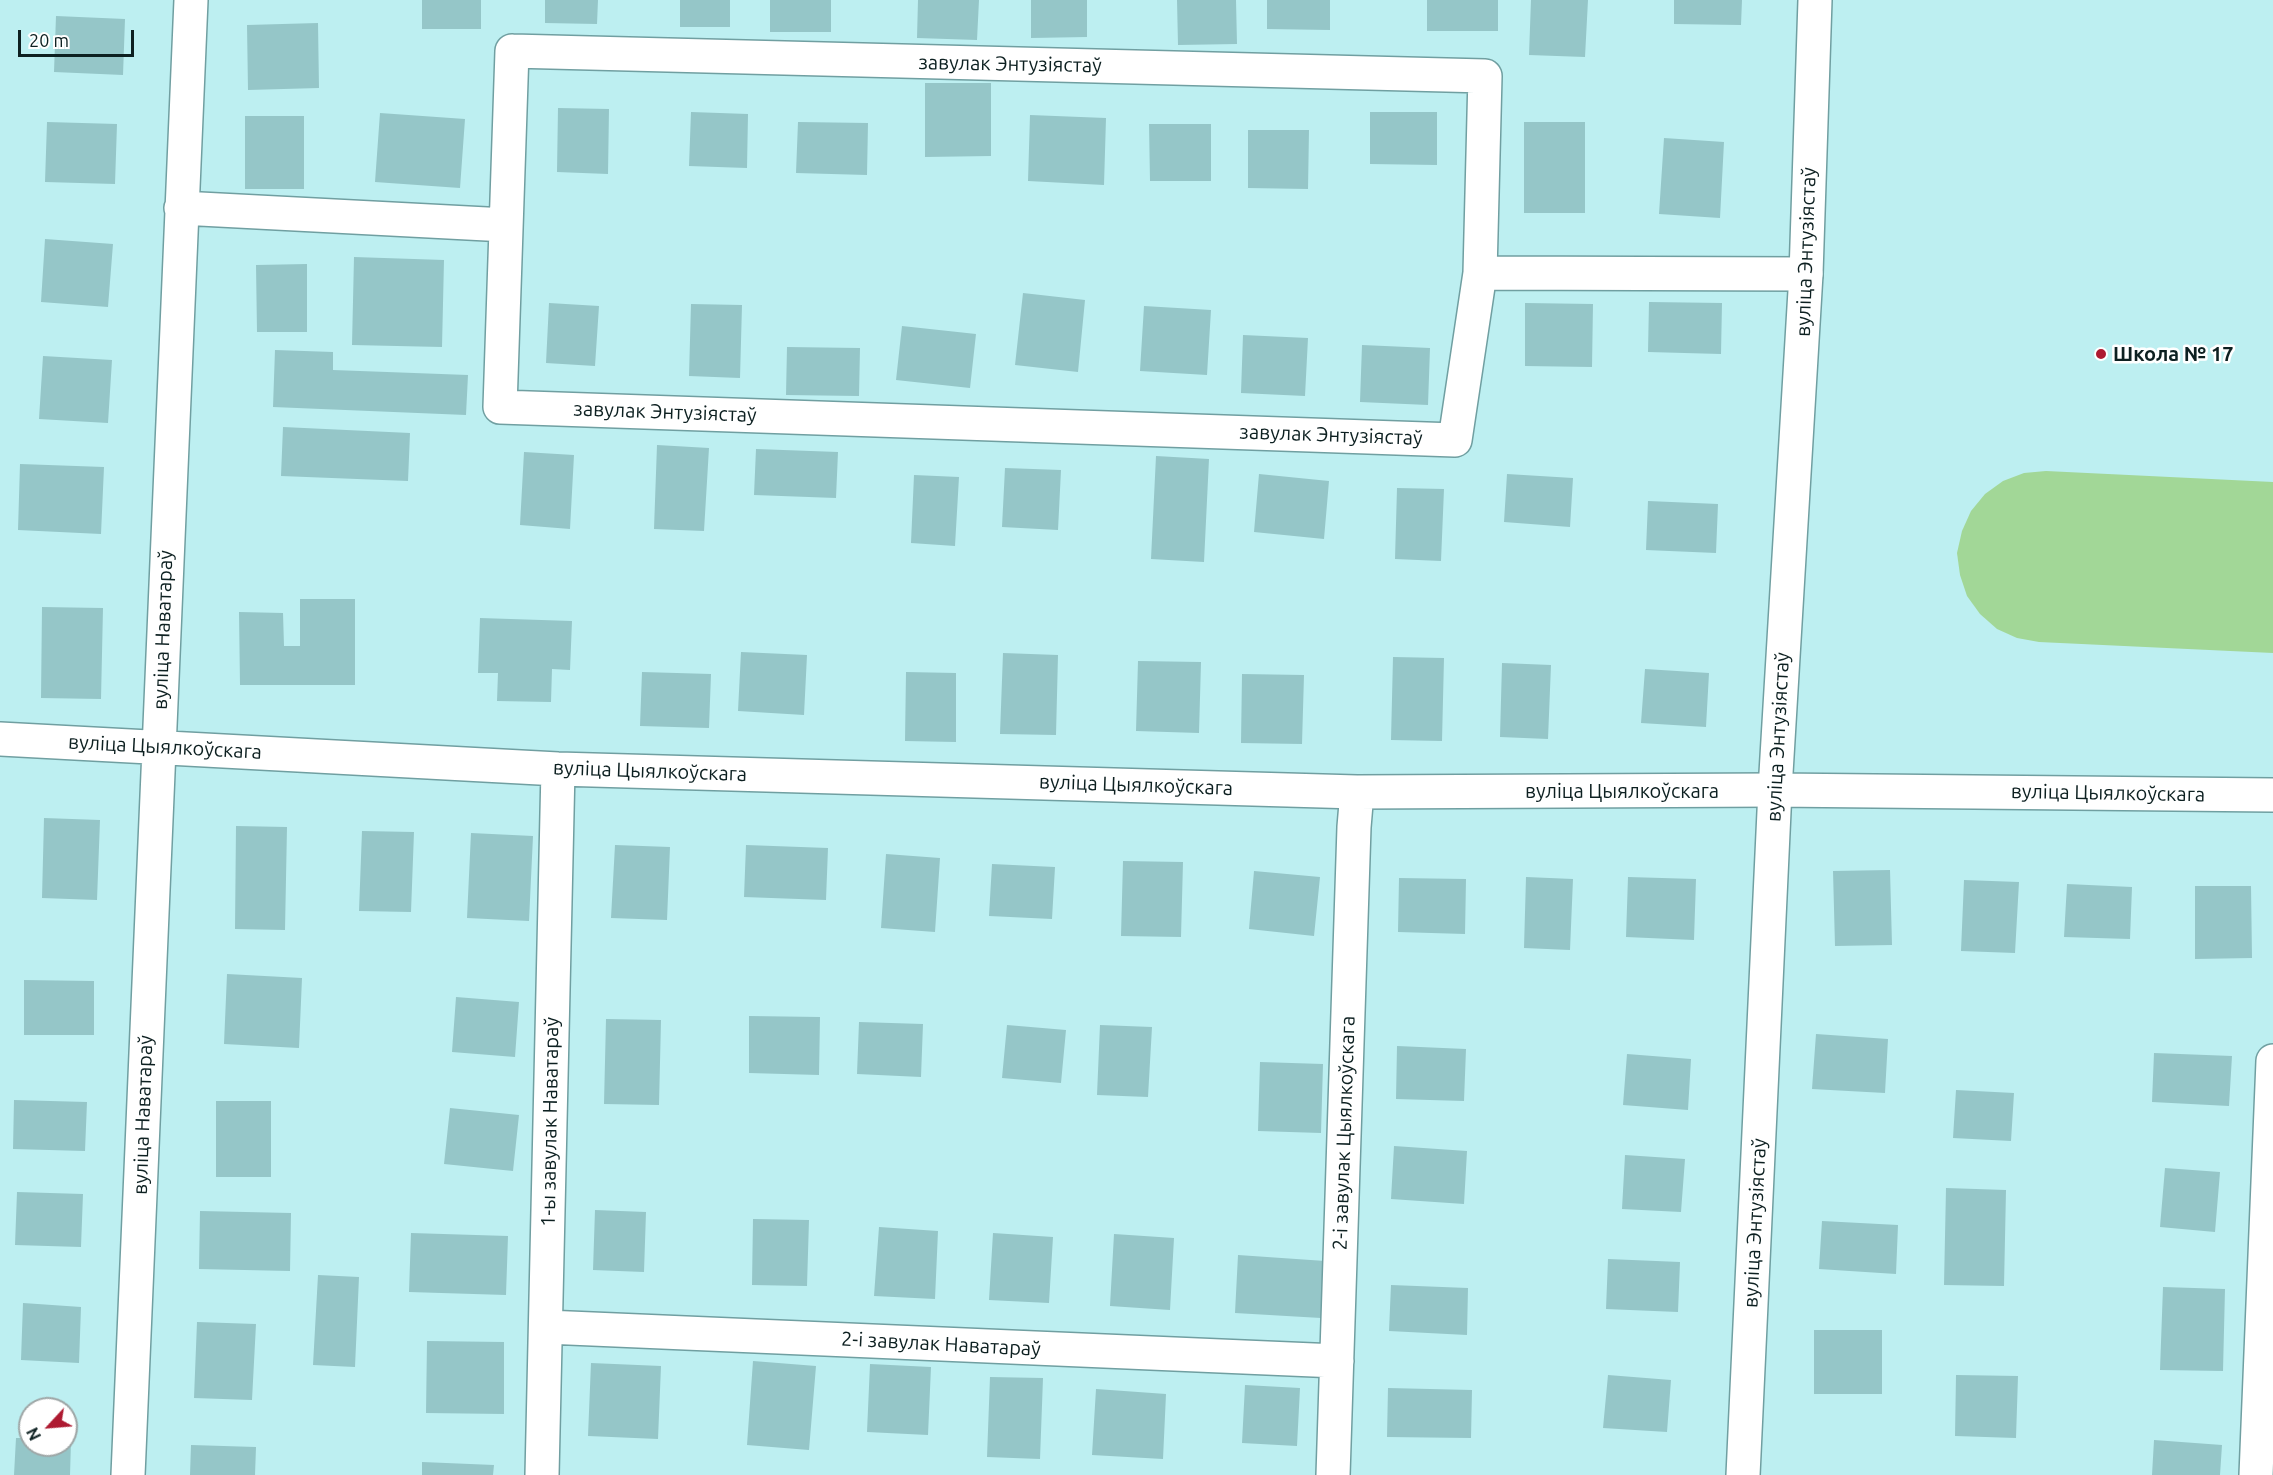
<!DOCTYPE html>
<meta charset="utf-8">
<style>
body{margin:0}
#map{position:relative;width:2273px;height:1475px;overflow:hidden;background:#bdeff1;font-family:Ubuntu,sans-serif}
canvas{display:block}
.north{position:absolute;left:18px;top:1397px;width:60px;height:60px;box-sizing:border-box;background:#fff;border:2px solid #9ea6a6;border-radius:50%;rotate:244deg;font-size:16px;font-weight:700;line-height:24px;text-align:center;color:#0d2021}
.north::after{content:'';display:block;margin:auto;width:21px;height:27px;background:#ae1a31;clip-path:polygon(50% 0,100% 100%,50% 72%,0 100%)}
.scale{position:absolute;left:18px;top:30px;width:116px;height:27px;box-sizing:border-box;border:3px solid #0d2021;border-top:0;padding-left:8px;font-size:18px;line-height:21px;white-space:nowrap;color:#0d2021;-webkit-text-stroke:4px #fff;paint-order:stroke}
</style>
<div id="map">
<canvas width="2273" height="1475"></canvas>
<div class="north">N</div>
<div class="scale">20 m</div>
</div>
<script>
const ctx = document.querySelector('canvas').getContext('2d');
ctx.lineJoin = 'round';
function paint(path, color) {
  ctx.fillStyle = color;
  ctx.fill(path, 'evenodd');
}
function toPath(rows) {
  const path = new Path2D();
  for (const r of rows) {
    path.moveTo(r[0], r[1]);
    for (let i = 2; i < r.length; i += 2) path.lineTo(r[i], r[i + 1]);
  }
  return path;
}
function stroke(path, color, width, dash) {
  ctx.strokeStyle = color;
  ctx.lineWidth = width;
  ctx.lineCap = dash ? 'butt' : 'round';
  ctx.setLineDash(dash || []);
  ctx.stroke(path);
}
function drawText(font, color, halo, rows, align = 'center') {
  ctx.font = font + ' Ubuntu,sans-serif';
  ctx.lineWidth = 5;
  ctx.setLineDash([]);
  ctx.textBaseline = 'middle';
  ctx.strokeStyle = halo;
  ctx.fillStyle = color;
  for (const [text, x, y, turn = 0] of rows) {
    ctx.save();
    ctx.translate(x, y);
    ctx.rotate((+turn || 0) * Math.PI / 180);
    ctx.textAlign = isNaN(turn) ? turn : align;
    if (halo) ctx.strokeText(text, 0, 0);
    ctx.fillText(text, 0, 0);
    ctx.restore();
  }
}
const green = toPath([
 [2046,471,2273,482,2273,653,2039,642,2017,638,1997,629,1980,614,1967,596,1960,575,1957,553,1962,531,1971,511,1985,494,2003,481,2024,473]
]);
const building = toPath([
 [422,0,481,0,481,29,422,29],
 [545,0,598,0,597,24,545,23],
 [680,0,730,0,730,27,680,27],
 [770,0,831,0,831,32,770,32],
 [918,0,979,0,977,40,917,38],
 [1031,0,1087,0,1087,37,1031,38],
 [1177,0,1236,0,1237,44,1178,45],
 [1267,0,1330,0,1330,30,1267,29],
 [1427,0,1498,0,1498,31,1427,31],
 [1531,0,1588,0,1585,57,1529,55],
 [1674,0,1742,0,1741,25,1674,24],
 [56,16,125,19,123,75,54,72],
 [318,23,319,88,248,90,247,25],
 [925,83,991,83,991,156,925,157],
 [558,108,609,109,608,174,557,172],
 [691,112,748,114,747,168,689,166],
 [1370,112,1437,112,1437,165,1370,164],
 [380,113,465,119,460,188,375,182],
 [1030,115,1106,118,1104,185,1028,181],
 [245,116,304,116,304,189,245,189],
 [47,122,117,124,115,184,45,182],
 [798,122,868,123,867,175,796,173],
 [1524,122,1585,122,1585,213,1524,213],
 [1149,124,1211,124,1211,181,1150,181],
 [1248,130,1309,130,1308,189,1248,188],
 [1664,138,1724,142,1720,218,1659,214],
 [45,239,113,244,108,307,41,302],
 [354,257,444,260,442,347,352,345],
 [307,264,307,332,257,332,256,265],
 [1023,293,1085,300,1078,372,1015,365],
 [1649,302,1722,303,1721,354,1648,352],
 [549,303,599,306,595,366,546,363],
 [1525,303,1593,304,1592,367,1525,366],
 [691,304,742,305,740,378,689,376],
 [1144,306,1211,310,1207,375,1140,371],
 [902,326,976,334,970,388,896,380],
 [1243,335,1308,338,1305,396,1241,393],
 [1362,345,1430,348,1428,405,1360,402],
 [787,347,860,348,859,396,786,395],
 [275,350,333,352,333,370,468,375,466,415,273,407],
 [43,356,112,360,108,423,39,419],
 [283,427,410,433,408,481,281,476],
 [657,445,709,448,704,531,654,529],
 [756,449,838,452,836,498,754,495],
 [524,452,574,455,570,529,520,525],
 [1156,456,1209,459,1204,562,1151,559],
 [20,464,104,467,101,534,18,530],
 [1005,468,1061,470,1058,530,1002,527],
 [1259,474,1329,481,1324,539,1254,532],
 [1507,474,1573,478,1570,527,1504,522],
 [914,475,959,477,955,546,911,543],
 [1397,488,1444,489,1441,561,1395,559],
 [1648,501,1718,504,1716,553,1646,550],
 [300,599,355,599,355,685,240,685,239,612,283,613,284,646,300,646],
 [42,607,103,608,101,699,41,698],
 [480,618,572,621,570,670,552,669,551,702,497,701,498,673,478,673],
 [741,652,807,655,804,715,738,711],
 [1003,653,1058,655,1056,735,1000,734],
 [1393,657,1444,658,1442,741,1391,740],
 [1138,661,1201,662,1199,733,1136,731],
 [1502,663,1551,665,1548,739,1500,737],
 [1645,669,1709,673,1706,727,1641,723],
 [642,672,711,674,709,728,640,726],
 [906,672,956,673,956,742,905,741],
 [1242,674,1304,675,1302,744,1241,743],
 [44,818,100,820,97,900,42,898],
 [236,826,287,827,285,930,235,929],
 [362,831,414,832,411,912,359,911],
 [471,833,533,836,529,921,467,918],
 [615,845,670,847,667,920,611,918],
 [746,845,828,848,826,900,744,897],
 [886,854,940,858,935,932,881,928],
 [1123,861,1183,862,1181,937,1121,936],
 [992,864,1055,867,1052,919,989,916],
 [1890,870,1892,945,1835,946,1833,871],
 [1254,871,1320,877,1314,936,1249,929],
 [1526,877,1573,879,1570,950,1524,948],
 [1628,877,1696,879,1694,940,1626,937],
 [1399,878,1466,879,1465,934,1398,932],
 [1964,880,2019,882,2015,953,1961,951],
 [2067,884,2132,887,2130,939,2064,937],
 [2195,886,2251,886,2252,958,2195,959],
 [227,974,302,978,299,1048,224,1044],
 [24,980,94,981,94,1035,24,1035],
 [456,997,519,1002,515,1057,452,1052],
 [749,1016,820,1017,819,1075,749,1073],
 [606,1019,661,1020,659,1105,604,1104],
 [859,1022,923,1024,921,1077,857,1074],
 [1007,1025,1066,1030,1061,1083,1002,1078],
 [1100,1025,1152,1027,1148,1097,1097,1095],
 [1816,1034,1888,1039,1885,1093,1812,1089],
 [1397,1046,1466,1049,1464,1101,1396,1099],
 [2154,1053,2232,1056,2229,1106,2152,1102],
 [1627,1054,1691,1059,1688,1110,1623,1105],
 [1260,1062,1323,1064,1321,1133,1258,1131],
 [1956,1090,2014,1093,2011,1141,1953,1138],
 [14,1100,87,1102,85,1151,13,1149],
 [216,1101,271,1101,271,1177,216,1177],
 [450,1108,519,1115,513,1171,444,1164],
 [1394,1146,1467,1151,1464,1204,1391,1199],
 [1625,1155,1685,1159,1681,1212,1622,1209],
 [2165,1168,2220,1172,2215,1232,2160,1227],
 [1946,1188,2006,1190,2004,1286,1944,1285],
 [17,1192,83,1194,81,1247,15,1245],
 [595,1210,646,1212,644,1272,593,1270],
 [200,1211,291,1213,290,1271,199,1269],
 [753,1219,809,1220,807,1286,752,1285],
 [1822,1221,1898,1225,1896,1274,1819,1269],
 [879,1227,938,1231,935,1299,874,1296],
 [411,1233,508,1236,506,1295,409,1292],
 [993,1233,1053,1237,1049,1303,989,1300],
 [1114,1234,1174,1238,1170,1310,1110,1306],
 [1238,1255,1325,1261,1321,1318,1235,1313],
 [1608,1259,1680,1262,1678,1312,1606,1309],
 [318,1275,359,1277,355,1367,313,1365],
 [1391,1285,1468,1288,1467,1335,1389,1331],
 [2163,1287,2225,1289,2223,1371,2160,1370],
 [23,1303,81,1307,79,1363,21,1360],
 [197,1322,256,1324,252,1400,194,1398],
 [1814,1330,1882,1330,1882,1394,1814,1394],
 [427,1341,504,1342,504,1414,426,1413],
 [753,1361,816,1366,809,1450,747,1445],
 [591,1363,661,1366,658,1439,588,1436],
 [870,1364,931,1367,928,1435,867,1432],
 [1608,1375,1671,1380,1667,1432,1603,1428],
 [1956,1375,2018,1376,2016,1438,1955,1436],
 [990,1377,1043,1378,1040,1459,987,1457],
 [1245,1385,1300,1388,1297,1446,1242,1443],
 [1388,1388,1472,1390,1471,1438,1387,1437],
 [1096,1389,1166,1394,1163,1459,1092,1455],
 [16,1438,30,1438,30,1445,66,1445,66,1440,71,1441,70,1475,14,1475],
 [2154,1440,2222,1445,2220,1475,2152,1475],
 [191,1445,256,1447,255,1475,190,1475],
 [422,1462,494,1465,493,1475,422,1475]
]);
const minor = toPath([
 [512,51,1485,76,1480,273,1455,440,500,407,512,51],
 [181,208,506,225],
 [1480,273,1806,274],
 [0,739,558,769,1357,792,1775,790],
 [546,1327,1337,1361],
 [128,1475,191,0],
 [542,1475,558,769],
 [1333,1475,1354,827,1357,792],
 [2256,1475,2273,1061]
]);
const major = toPath([
 [1775,790,2273,795],
 [1743,1475,1775,790,1806,274,1815,0]
]);
const markers = [
 [2101,354,6,"#ae1a31"]
];
const streetNames = [
 ["завулак Энтузіястаў",1010,64,1],
 ["вуліца Энтузіястаў",1806,252,-88],
 ["завулак Энтузіястаў",665,412,2],
 ["завулак Энтузіястаў",1331,435,2],
 ["вуліца Наватараў",163,630,-88],
 ["вуліца Энтузіястаў",1778,737,-87],
 ["вуліца Цыялкоўскага",165,747,3],
 ["вуліца Цыялкоўскага",650,771,2],
 ["вуліца Цыялкоўскага",1136,785,2],
 ["вуліца Цыялкоўскага",1622,791],
 ["вуліца Цыялкоўскага",2108,793,1],
 ["вуліца Наватараў",143,1115,-88],
 ["1-ы завулак Наватараў",550,1122,-89],
 ["2-і завулак Цыялкоўскага",1344,1133,-88],
 ["вуліца Энтузіястаў",1755,1223,-87],
 ["2-і завулак Наватараў",941,1344,3]
];
const poiNames = [
 ["Школа № 17",2113,354]
];
paint(green, '#a2d797');
paint(building, '#95c6c8');
stroke(minor, '#709fa1', 36);
stroke(major, '#709fa1', 36);
stroke(minor, '#fff', 33);
stroke(major, '#fff', 33);
for (const [x, y, r, color] of markers) {
  const dot = new Path2D();
  dot.arc(x, y, r, 0, 2 * Math.PI);
  ctx.fillStyle = color;
  ctx.fill(dot);
  stroke(dot, '#fff', 2);
}
drawText('20px', '#0d2021', '#fff', streetNames);
drawText('bold 20px', '#0d2021', '#fff', poiNames, 'left');
</script>
